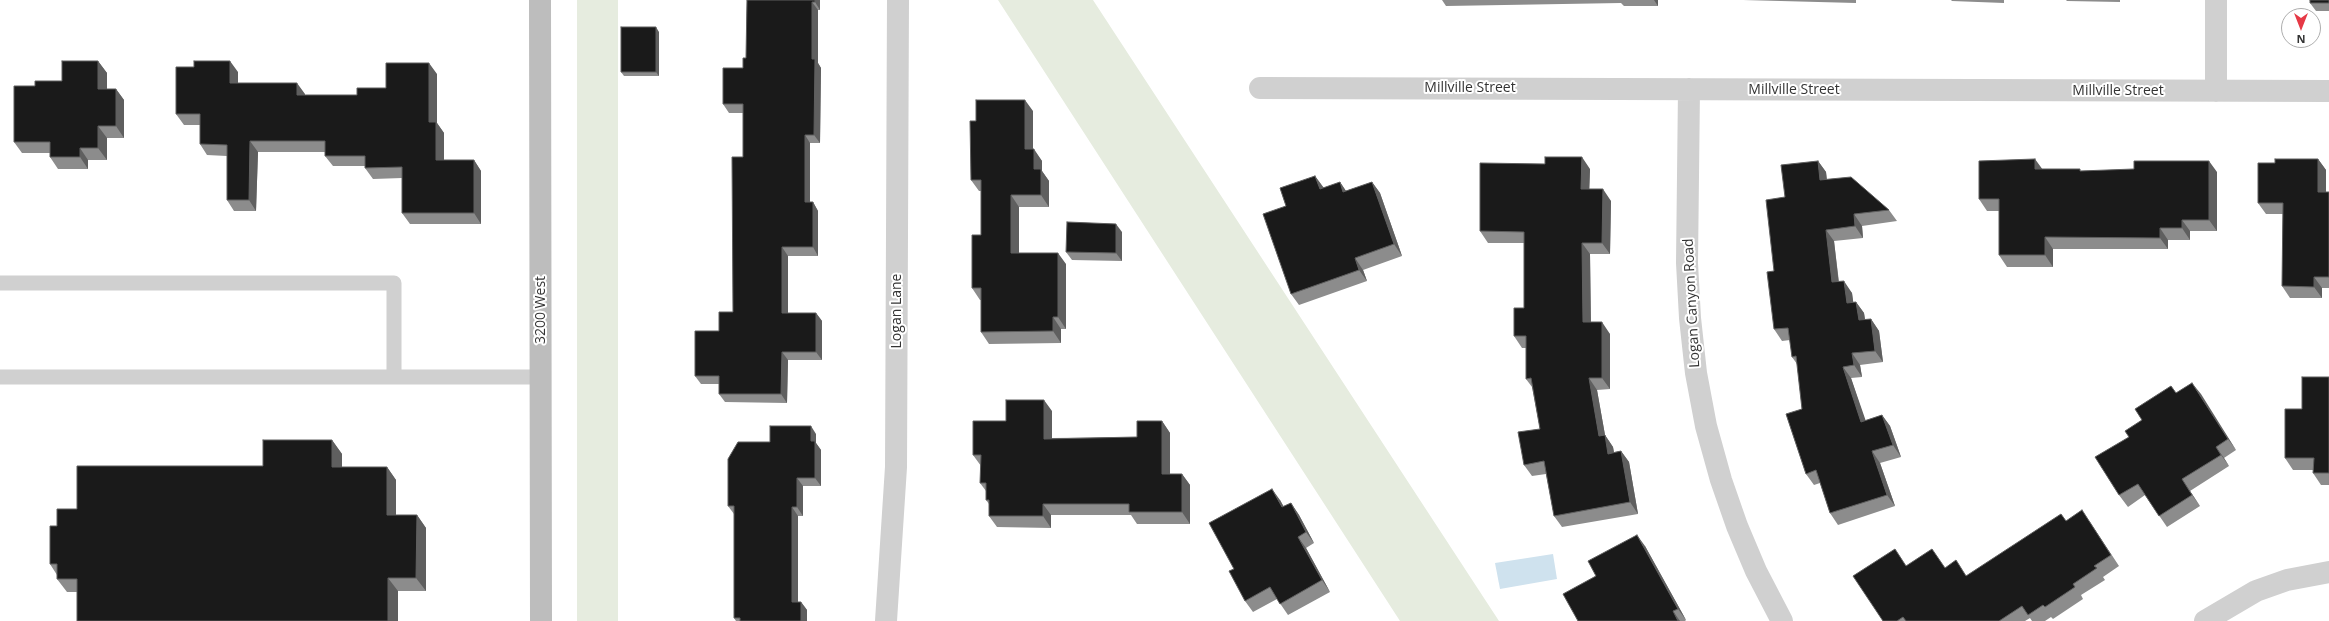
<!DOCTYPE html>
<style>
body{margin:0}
#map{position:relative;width:2329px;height:621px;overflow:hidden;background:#fff;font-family:"Open Sans",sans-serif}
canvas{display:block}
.north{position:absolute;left:2281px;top:8px;width:40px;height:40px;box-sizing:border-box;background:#fff;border:1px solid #adadad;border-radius:50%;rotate:180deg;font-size:11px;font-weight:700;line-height:16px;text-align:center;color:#333}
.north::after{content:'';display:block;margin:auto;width:14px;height:18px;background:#e63946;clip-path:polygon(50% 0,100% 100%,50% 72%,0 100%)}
</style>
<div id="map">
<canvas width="2329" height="621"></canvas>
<div class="north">N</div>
</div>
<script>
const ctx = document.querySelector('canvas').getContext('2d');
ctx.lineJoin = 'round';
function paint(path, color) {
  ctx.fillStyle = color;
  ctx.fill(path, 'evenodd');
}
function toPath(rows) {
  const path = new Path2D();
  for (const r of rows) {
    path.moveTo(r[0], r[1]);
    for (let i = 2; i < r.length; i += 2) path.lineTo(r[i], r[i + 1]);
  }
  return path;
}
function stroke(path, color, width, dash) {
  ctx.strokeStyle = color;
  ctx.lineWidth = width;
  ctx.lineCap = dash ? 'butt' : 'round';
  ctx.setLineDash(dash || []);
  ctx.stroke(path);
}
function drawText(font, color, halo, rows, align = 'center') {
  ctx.font = font + ' "Open Sans",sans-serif';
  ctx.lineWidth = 4;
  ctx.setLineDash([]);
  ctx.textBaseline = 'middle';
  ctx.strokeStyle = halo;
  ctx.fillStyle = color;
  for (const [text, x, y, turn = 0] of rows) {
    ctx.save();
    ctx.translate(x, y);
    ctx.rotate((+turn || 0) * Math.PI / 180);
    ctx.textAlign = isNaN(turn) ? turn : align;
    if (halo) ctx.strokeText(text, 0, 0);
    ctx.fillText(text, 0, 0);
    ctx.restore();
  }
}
const green = toPath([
 [577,0,618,0,618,621,577,621],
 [998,0,1093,0,1499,621,1400,621]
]);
const water = toPath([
 [1553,554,1557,579,1500,589,1495,563]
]);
const lane = toPath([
 [0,283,394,283,394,377],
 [0,377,541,377]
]);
const street = toPath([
 [1260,88,2329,91],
 [1689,89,1687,263,1690,318,1696,373,1706,426,1721,480,1737,526,1756,571,1782,621],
 [2216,91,2216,0],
 [886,621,896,467,898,0],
 [2205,621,2256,591,2287,580,2329,572]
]);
const secondary = toPath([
 [540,0,541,621]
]);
const wall = toPath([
 [747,0,820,0,820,10,818,10,818,63,821,68,820,143,810,143,810,202,813,202,818,211,818,256,788,256,788,313,816,313,822,321,822,360,788,360,787,403,725,402,719,394,719,384,701,384,695,376,719,331,733,312,743,157,743,113,729,113,723,104,743,68,746,58],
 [1442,0,1658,0,1658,6,1624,6,1621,3,1446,6],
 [1743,0,1856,0,1856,3],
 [1951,0,2004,0,2004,3,1952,1],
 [2066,0,2120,0,2120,2,2067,1],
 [2329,0,2329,11,2316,11,2310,3],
 [659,32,659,76,624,76,621,72],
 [98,61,107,73,107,89,116,89,124,100,124,138,107,138,107,160,88,160,88,169,58,169,50,157,50,153,22,153,14,142,35,86,62,81],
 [238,72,238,83,305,94,305,95,357,95,386,88,437,74,437,123,444,133,444,160,474,160,481,171,481,224,410,224,402,213,402,178,373,179,365,168,365,166,333,166,325,156,325,152,258,152,256,211,234,211,227,200,227,156,207,155,200,144,200,125,184,125,176,114],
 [1033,111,1033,149,1042,161,1042,171,1049,181,1049,207,1019,207,1019,253,1066,264,1066,329,1061,329,1061,343,989,344,981,332,981,300,980,300,972,288,981,235,981,191,979,191,971,180,976,121],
 [2318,159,2326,170,2326,192,2329,192,2329,288,2322,288,2322,298,2290,298,2282,286,2283,214,2266,214,2258,203,2275,163],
 [1818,161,1826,172,1827,180,1889,210,1897,221,1862,226,1863,238,1834,241,1839,282,1852,293,1853,302,1856,302,1864,313,1865,320,1871,319,1879,331,1883,362,1860,365,1862,377,1851,378,1865,421,1882,415,1890,426,1901,457,1880,463,1895,506,1838,525,1830,513,1820,483,1814,485,1806,474,1802,409,1797,364,1792,357,1790,340,1782,341,1774,329,1774,271,1785,197],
 [1590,169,1589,189,1611,201,1610,254,1590,254,1591,322,1610,334,1610,389,1597,390,1605,435,1613,447,1614,452,1621,451,1629,462,1638,514,1562,527,1554,516,1546,474,1532,476,1524,465,1540,429,1532,387,1526,379,1526,348,1522,348,1514,336,1524,308,1524,243,1488,243,1480,231],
 [2042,169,2081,171,2217,172,2217,231,2190,231,2190,240,2168,240,2168,249,2053,249,2053,267,2007,267,1999,255,1999,211,1987,211,1979,199],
 [1315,176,1324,188,1340,182,1346,191,1372,182,1380,193,1402,256,1363,270,1367,281,1299,305,1291,294,1286,206],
 [1122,232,1122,261,1072,260,1066,252],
 [2329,377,2329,485,2321,485,2313,473,2314,470,2293,470,2285,458,2302,409],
 [2192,383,2236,450,2224,458,2229,466,2190,491,2200,506,2167,527,2145,495,2128,507,2119,495,2129,437,2142,420,2176,393],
 [1052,411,1052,438,1137,437,1162,421,1170,433,1170,474,1182,474,1190,485,1190,524,1137,524,1131,515,1051,515,1051,528,997,527,989,516,989,504,986,500,986,491,980,483,981,466,973,455,1006,421],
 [816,434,816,443,821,450,821,486,803,486,803,516,798,516,798,602,801,602,807,610,807,621,736,621,734,618,734,514,728,506,770,442],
 [332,440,342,454,342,467,387,467,396,480,396,515,417,515,426,528,426,591,398,591,398,621,77,592,67,592,57,579,57,575,50,564,57,526,77,509,263,466],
 [1280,500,1284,507,1291,503,1299,515,1314,543,1306,548,1330,592,1288,615,1277,599,1253,612,1245,601,1234,569],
 [2090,522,2119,566,2103,577,2105,580,2081,595,2083,599,2053,619,2051,617,2045,621,2032,621,2030,618,2025,621,1883,621,1907,566,1945,568,1967,576],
 [1645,546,1686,620,1685,621,1578,621,1596,576]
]);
const shadedWall = toPath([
 [815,0,820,0,820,10,815,2],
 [1654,0,1658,0,1658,6],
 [812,2,818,10,818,63,821,68,820,143,814,135,812,59],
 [656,27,659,32,659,76,656,72],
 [98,61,107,73,107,100,98,89],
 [230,61,238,72,238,94,230,83],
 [429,63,437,74,437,123,444,133,444,171,436,160,429,122],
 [297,83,305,94,305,106,297,95],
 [116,89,124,100,124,138,116,126],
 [1025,100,1033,111,1033,161,1025,149],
 [98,126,107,138,107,160,98,148],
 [805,135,810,143,810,211,805,202],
 [250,141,258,152,256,211,249,200],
 [80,148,88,160,88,169,80,157],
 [1034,149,1042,161,1042,171,1049,181,1049,207,1041,195,1034,169],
 [1582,157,1590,169,1589,201,1581,189],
 [2035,159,2043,170,2035,169],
 [2318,159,2326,170,2326,204,2318,192],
 [474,160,481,171,481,224,474,213],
 [1818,161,1826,172,1828,192,1820,180],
 [2209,161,2217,172,2217,231,2209,220],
 [1315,176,1323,187,1328,201,1320,189],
 [1340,182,1348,194,1343,192],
 [1372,182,1380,193,1402,256,1394,244],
 [1603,189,1611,201,1610,254,1602,243],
 [1011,195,1019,207,1019,265,1011,253],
 [813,202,818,211,818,256,813,247],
 [1854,214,1862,226,1863,238,1855,226],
 [2182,220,2190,231,2190,240,2182,228],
 [1116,224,1122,232,1122,261,1116,253],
 [2160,228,2168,240,2168,249,2160,238],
 [1826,230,1834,241,1840,294,1832,282],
 [2045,237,2053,249,2053,267,2045,255],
 [1582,243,1590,254,1591,334,1583,322],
 [782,247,788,256,788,321,782,313],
 [1058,253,1066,264,1066,329,1058,317],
 [1355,258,1363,270,1367,281,1359,270],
 [2314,277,2322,288,2322,298,2314,287],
 [1844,281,1852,293,1855,314,1847,303],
 [1856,302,1864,313,1867,332,1859,320],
 [816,313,822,321,822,360,816,352],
 [1053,317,1061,329,1061,343,1053,331],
 [1871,319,1879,331,1883,362,1875,351],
 [1602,322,1610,334,1610,389,1602,378],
 [782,352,788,360,787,403,781,394],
 [1852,353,1860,365,1862,377,1854,365],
 [1843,367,1851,378,1870,433,1861,422],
 [1589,378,1597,390,1605,435,1613,447,1616,465,1608,454,1599,436],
 [2192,383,2201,394,2236,450,2228,439],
 [1044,400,1052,411,1052,450,1044,439],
 [1882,415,1890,426,1901,457,1893,445],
 [1162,421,1170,433,1170,485,1162,474],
 [811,426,816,434,816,443,821,450,821,486,815,478,811,441],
 [332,440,342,454,342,480,332,467],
 [2216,447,2224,458,2229,466,2221,455],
 [1621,451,1629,462,1638,514,1630,502],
 [1872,451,1880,463,1895,506,1887,495],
 [387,467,396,480,396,528,387,515],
 [1182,474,1190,485,1190,524,1182,512],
 [797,478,803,486,803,516,797,507],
 [2182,479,2200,506,2192,495],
 [1272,489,1280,500,1290,519,1282,507],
 [1291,503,1299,515,1314,543,1306,532],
 [1043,504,1051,515,1051,528,1043,516],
 [792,507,798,516,798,610,792,602],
 [417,515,426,528,426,591,416,578],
 [1637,535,1645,546,1686,620,1678,609],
 [1298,537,1306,548,1330,592,1322,580],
 [388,578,398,591,398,621,388,621],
 [801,602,807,610,807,621,801,621],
 [1673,611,1680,621,1678,621]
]);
const building = toPath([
 [747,0,815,0,815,2,812,2,812,59,815,59,814,135,805,135,805,202,813,202,813,247,782,247,782,313,816,313,816,352,782,352,781,394,719,394,719,376,695,376,695,331,719,331,719,312,733,312,732,157,743,157,743,104,723,104,723,68,743,68,743,58,746,58,747,0],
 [2310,0,2329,0,2329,3,2310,3,2310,0],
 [621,27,656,27,656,72,621,72,621,27],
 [62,61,98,61,98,89,116,89,116,126,98,126,98,148,80,148,80,157,50,157,50,142,14,142,14,86,35,86,35,81,62,81,62,61],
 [194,61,230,61,230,83,297,83,297,95,357,95,357,88,386,88,386,63,429,63,429,122,436,122,436,160,474,160,474,213,402,213,402,167,365,168,365,156,325,156,325,141,250,141,249,200,227,200,227,145,200,144,200,114,176,114,176,67,194,67,194,61],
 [976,100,1025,100,1025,149,1034,149,1034,169,1041,169,1041,195,1011,195,1011,253,1058,253,1058,317,1053,317,1053,331,981,332,981,288,972,288,972,235,981,235,981,180,971,180,970,121,976,121,976,100],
 [1545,157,1582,157,1581,189,1603,189,1602,243,1582,243,1583,322,1602,322,1602,378,1589,378,1599,436,1605,435,1608,454,1621,451,1630,502,1554,516,1544,461,1524,465,1518,432,1540,429,1531,378,1526,379,1526,336,1514,336,1514,308,1524,308,1524,232,1480,231,1480,163,1545,164,1545,157],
 [2035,159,2035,169,2080,169,2080,171,2134,169,2134,161,2209,161,2209,220,2182,220,2182,228,2160,228,2160,238,2045,237,2045,255,1999,255,1999,199,1979,199,1979,161,2035,159],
 [2275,159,2318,159,2318,192,2329,192,2329,277,2314,277,2314,287,2282,286,2283,203,2258,203,2258,163,2275,163,2275,159],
 [1818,161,1820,180,1851,177,1889,210,1854,214,1855,226,1826,230,1832,282,1844,281,1847,303,1856,302,1859,320,1871,319,1875,351,1852,353,1854,365,1843,367,1861,422,1882,415,1893,445,1872,451,1887,495,1830,513,1816,470,1806,474,1786,414,1802,409,1796,356,1792,357,1788,328,1774,329,1767,272,1774,271,1766,200,1785,197,1781,165,1818,161],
 [1315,176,1320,189,1340,182,1343,192,1372,182,1394,244,1355,258,1359,270,1291,294,1263,214,1286,206,1280,188,1315,176],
 [1067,222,1116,224,1116,253,1066,252,1067,222],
 [2302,377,2329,377,2329,473,2313,473,2314,458,2285,458,2285,409,2302,409,2302,377],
 [2192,383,2228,439,2216,447,2221,455,2182,479,2192,495,2159,516,2138,484,2119,495,2095,457,2129,437,2125,431,2142,420,2135,409,2171,386,2176,393,2192,383],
 [1006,400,1044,400,1044,439,1137,437,1137,421,1162,421,1162,474,1182,474,1182,512,1129,512,1129,504,1043,504,1043,516,989,516,989,500,986,500,986,483,980,483,981,455,973,455,973,421,1006,421,1006,400],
 [770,426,811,426,811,441,815,441,815,478,797,478,797,507,792,507,792,602,801,602,801,621,740,621,740,618,734,618,734,506,728,506,728,459,738,442,770,442,770,426],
 [263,440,332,440,332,467,387,467,387,515,417,515,416,578,388,578,388,621,77,621,77,579,57,579,57,564,50,564,50,526,57,526,57,509,77,509,77,466,263,466,263,440],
 [1272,489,1282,507,1291,503,1306,532,1298,537,1322,580,1280,604,1270,587,1245,601,1229,571,1234,569,1209,523,1272,489],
 [2082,510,2111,555,2094,566,2097,568,2073,584,2075,587,2045,607,2043,605,2028,615,2022,606,1999,621,1906,621,1903,617,1897,621,1883,621,1853,576,1895,549,1906,566,1932,549,1945,568,1956,560,1966,576,2061,514,2066,521,2082,510],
 [1637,535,1678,609,1673,611,1678,621,1578,621,1563,594,1596,576,1588,561,1637,535]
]);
const streetNames = [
 ["Millville Street",1470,88],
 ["Millville Street",1794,90],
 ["Millville Street",2118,91],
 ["Logan Canyon Road",1692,303,-93],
 ["3200 West",541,310,-90],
 ["Logan Lane",897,311,-90]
];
paint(green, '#e6ecdf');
paint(water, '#cfe2ee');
stroke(lane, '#d0d0d0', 15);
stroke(street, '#d0d0d0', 22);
stroke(secondary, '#bdbdbd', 22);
paint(wall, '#8c8c8c');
paint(shadedWall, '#5f5f5f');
paint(building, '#1a1a1a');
stroke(building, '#5f5f5f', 1);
drawText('14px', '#333', '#fff', streetNames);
</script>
